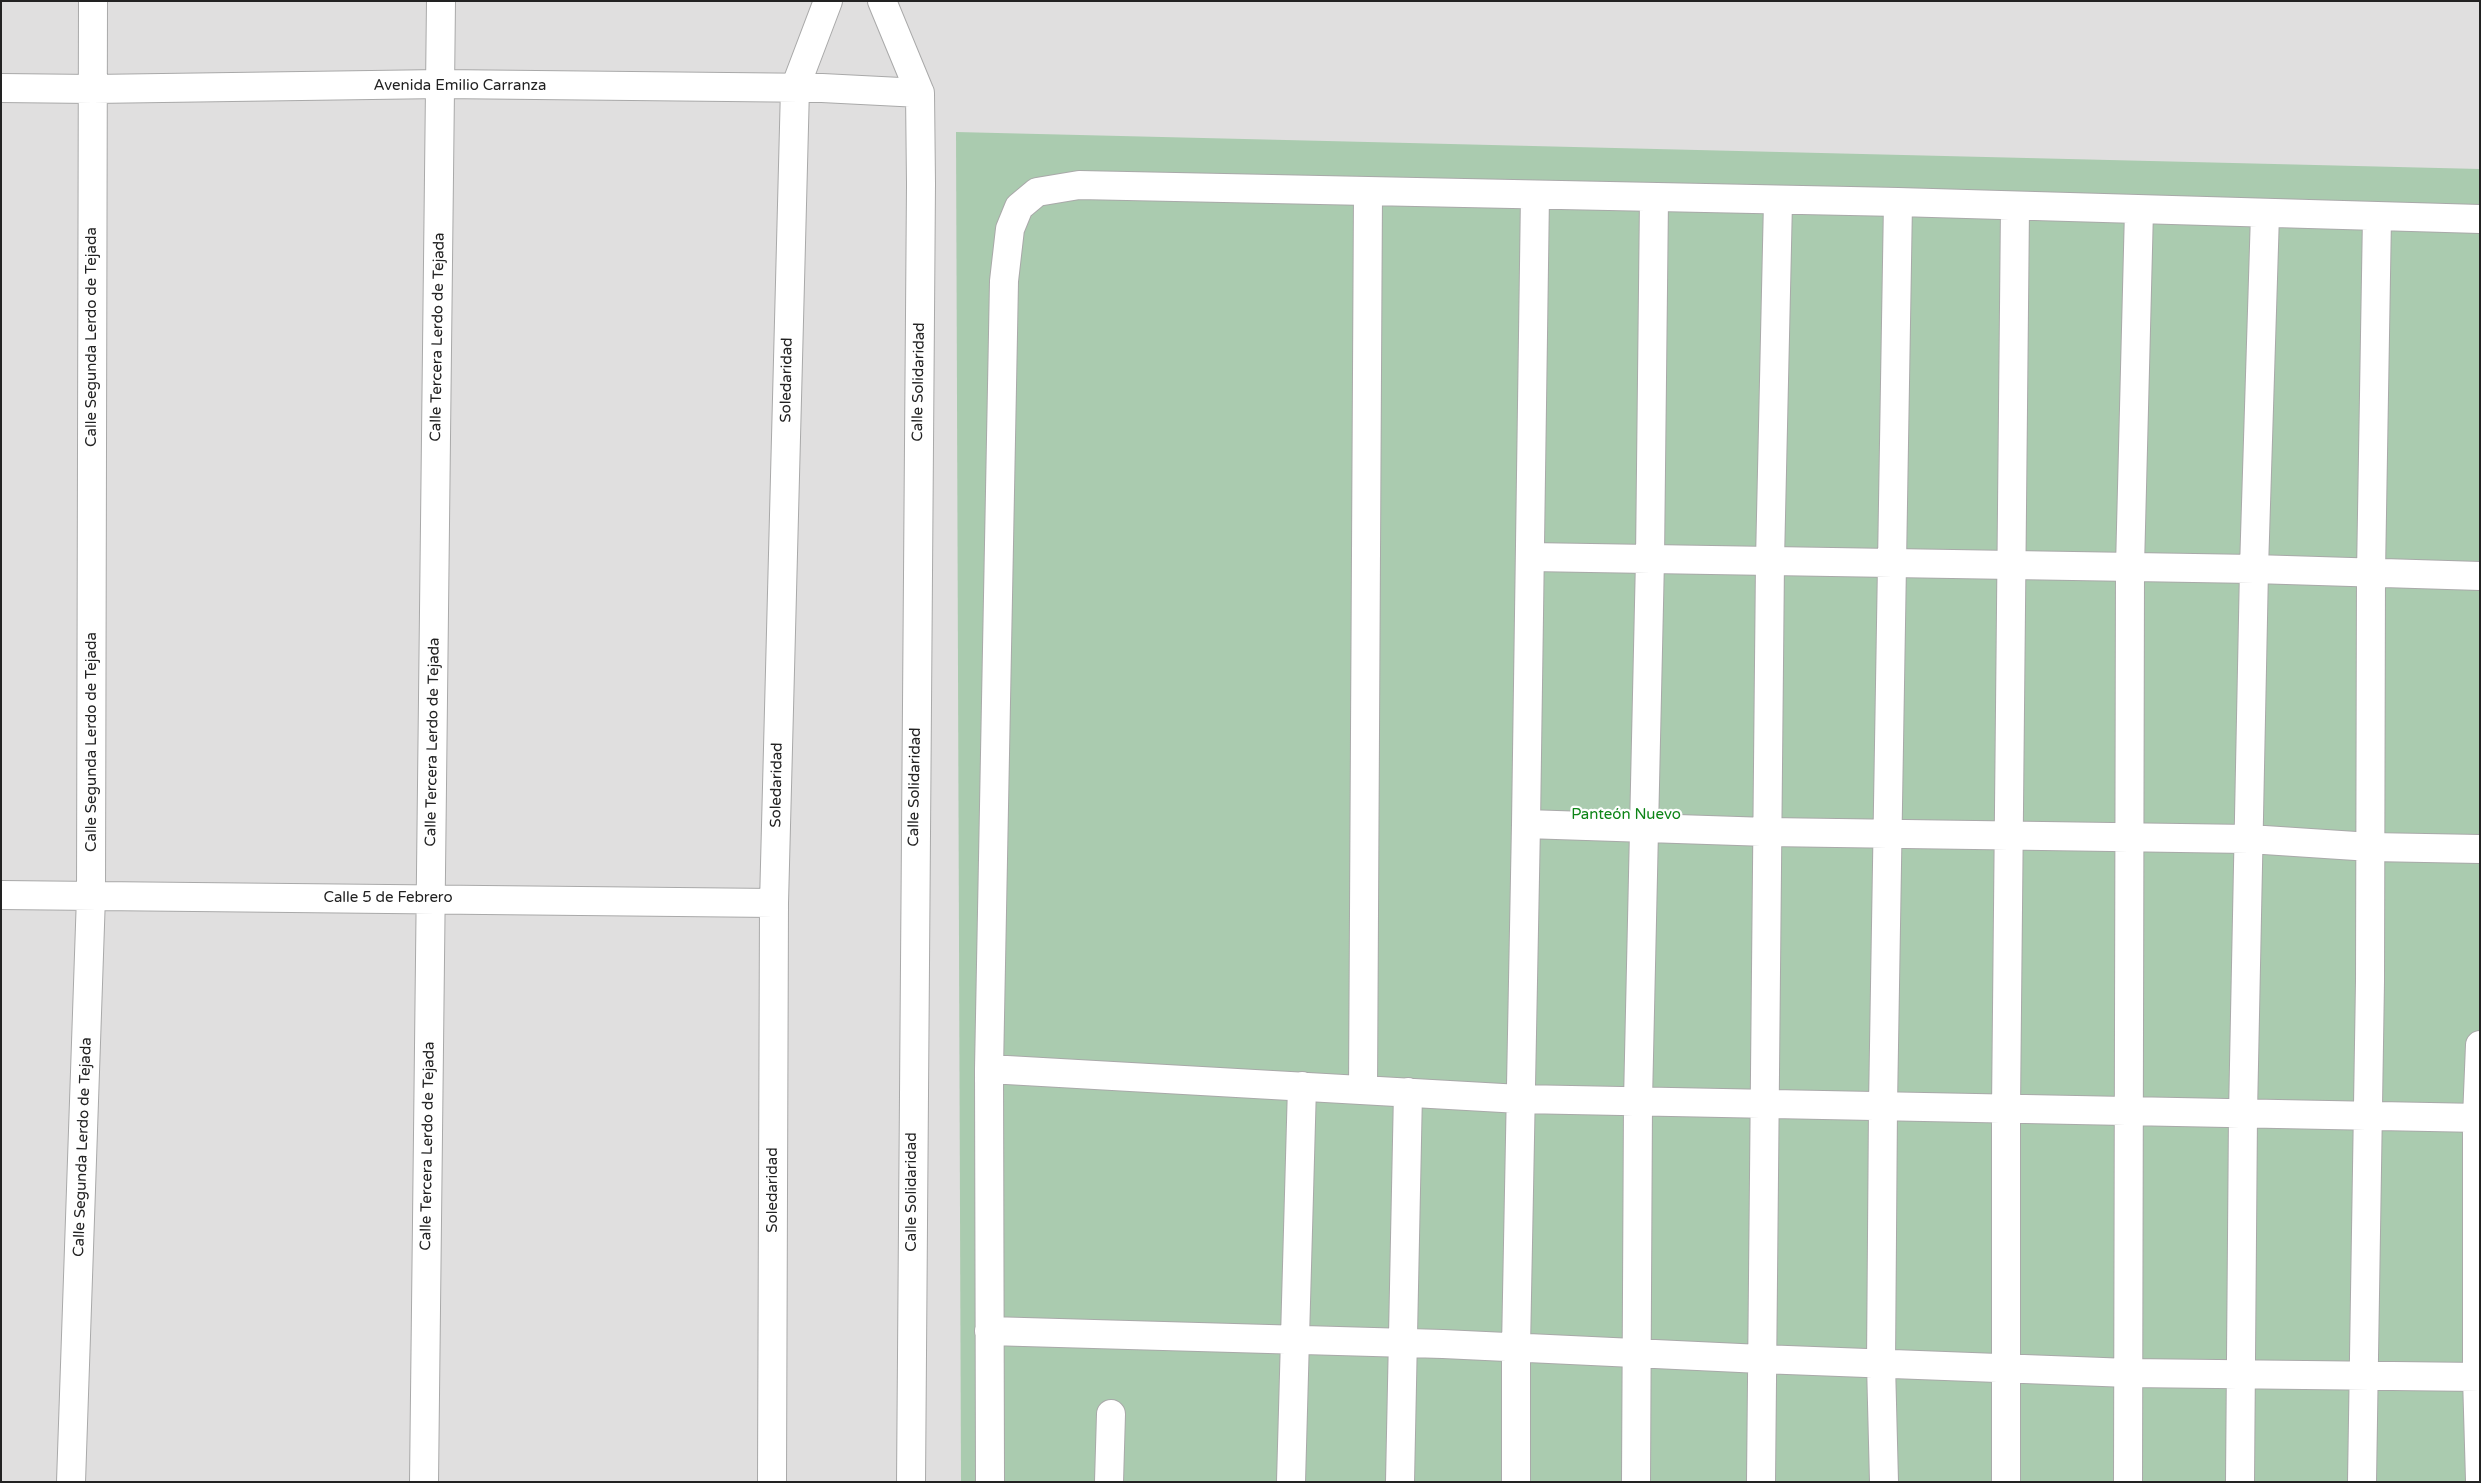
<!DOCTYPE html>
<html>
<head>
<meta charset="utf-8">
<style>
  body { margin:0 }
  #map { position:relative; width:2481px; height:1483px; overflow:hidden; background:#f2efe9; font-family:"Varela Round",sans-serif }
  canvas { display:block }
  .frame { position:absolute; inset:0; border:2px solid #222; pointer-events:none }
</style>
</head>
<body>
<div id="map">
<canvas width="2481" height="1483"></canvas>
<div class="frame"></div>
</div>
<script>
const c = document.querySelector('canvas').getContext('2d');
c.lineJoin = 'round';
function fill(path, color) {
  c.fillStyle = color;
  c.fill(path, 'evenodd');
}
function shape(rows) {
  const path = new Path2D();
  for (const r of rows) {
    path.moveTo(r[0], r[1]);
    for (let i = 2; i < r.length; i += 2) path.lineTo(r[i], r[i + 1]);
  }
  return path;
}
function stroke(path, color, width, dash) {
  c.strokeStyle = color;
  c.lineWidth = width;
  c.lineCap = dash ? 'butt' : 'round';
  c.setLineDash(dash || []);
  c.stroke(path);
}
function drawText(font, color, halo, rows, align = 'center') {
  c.font = font + ' "Varela Round",sans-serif';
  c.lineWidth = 4.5;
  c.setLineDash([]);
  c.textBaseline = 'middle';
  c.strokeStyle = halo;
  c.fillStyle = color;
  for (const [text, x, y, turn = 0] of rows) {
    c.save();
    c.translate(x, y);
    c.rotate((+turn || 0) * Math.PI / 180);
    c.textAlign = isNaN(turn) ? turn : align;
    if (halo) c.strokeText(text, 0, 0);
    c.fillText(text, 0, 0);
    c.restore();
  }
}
fill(shape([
  [1,1,2480,1,2480,1482,1,1482]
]), '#e0dfdf');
fill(shape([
  [956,132,2480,169,2480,1482,961,1482]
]), '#aacbaf');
const minor = shape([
  [882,1,920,93,921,184,911,1482],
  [1,88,93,89,441,84,822,88,920,93],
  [1530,557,2254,569,2480,576],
  [1526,824,1768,832,2249,839,2371,847,2480,849],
  [1,895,774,903],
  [2480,1045,2477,1118,2477,1377,2480,1480],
  [989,1069,1520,1099,2480,1118],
  [1363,1090,1368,192],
  [989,1331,1443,1344,1761,1359,2129,1373,2480,1377],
  [71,1482,91,896,93,1],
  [424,1482,441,1],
  [772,1482,774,903,795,88,828,1],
  [990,1482,989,1069,1004,281,1010,229,1019,207,1037,192,1079,185,1898,202,2480,219],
  [1109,1482,1111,1414],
  [1291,1482,1302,1086],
  [1400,1482,1408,1092],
  [1516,1482,1516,1348,1526,824,1535,195],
  [1636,1482,1638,1101,1650,559,1654,198],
  [1761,1482,1770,561,1778,201],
  [1884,1482,1881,1364,1883,1106,1898,202],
  [2006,1482,2006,1109,2015,207],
  [2128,1482,2130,567,2139,210],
  [2240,1482,2243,1114,2254,569,2265,214],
  [2362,1482,2370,981,2371,573,2377,216]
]);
stroke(minor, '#a9a9a9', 30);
stroke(minor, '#fff', 28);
drawText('15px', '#222', '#fff', [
  ["Avenida Emilio Carranza",460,86],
  ["Calle Segunda Lerdo de Tejada",92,337,-90],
  ["Calle Tercera Lerdo de Tejada",438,337,-89],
  ["Soledaridad",787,380,-89],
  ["Calle Solidaridad",919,382,-89],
  ["Calle Segunda Lerdo de Tejada",92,742,-90],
  ["Calle Tercera Lerdo de Tejada",433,742,-89],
  ["Soledaridad",777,785,-89],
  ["Calle Solidaridad",915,787,-89],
  ["Calle 5 de Febrero",388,898],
  ["Calle Tercera Lerdo de Tejada",428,1146,-89],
  ["Calle Segunda Lerdo de Tejada",83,1147,-88],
  ["Soledaridad",773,1190,-90],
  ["Calle Solidaridad",912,1192,-90]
]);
drawText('15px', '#0c8416', '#fff', [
  ["Panteón Nuevo",1626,815]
]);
</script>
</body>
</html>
